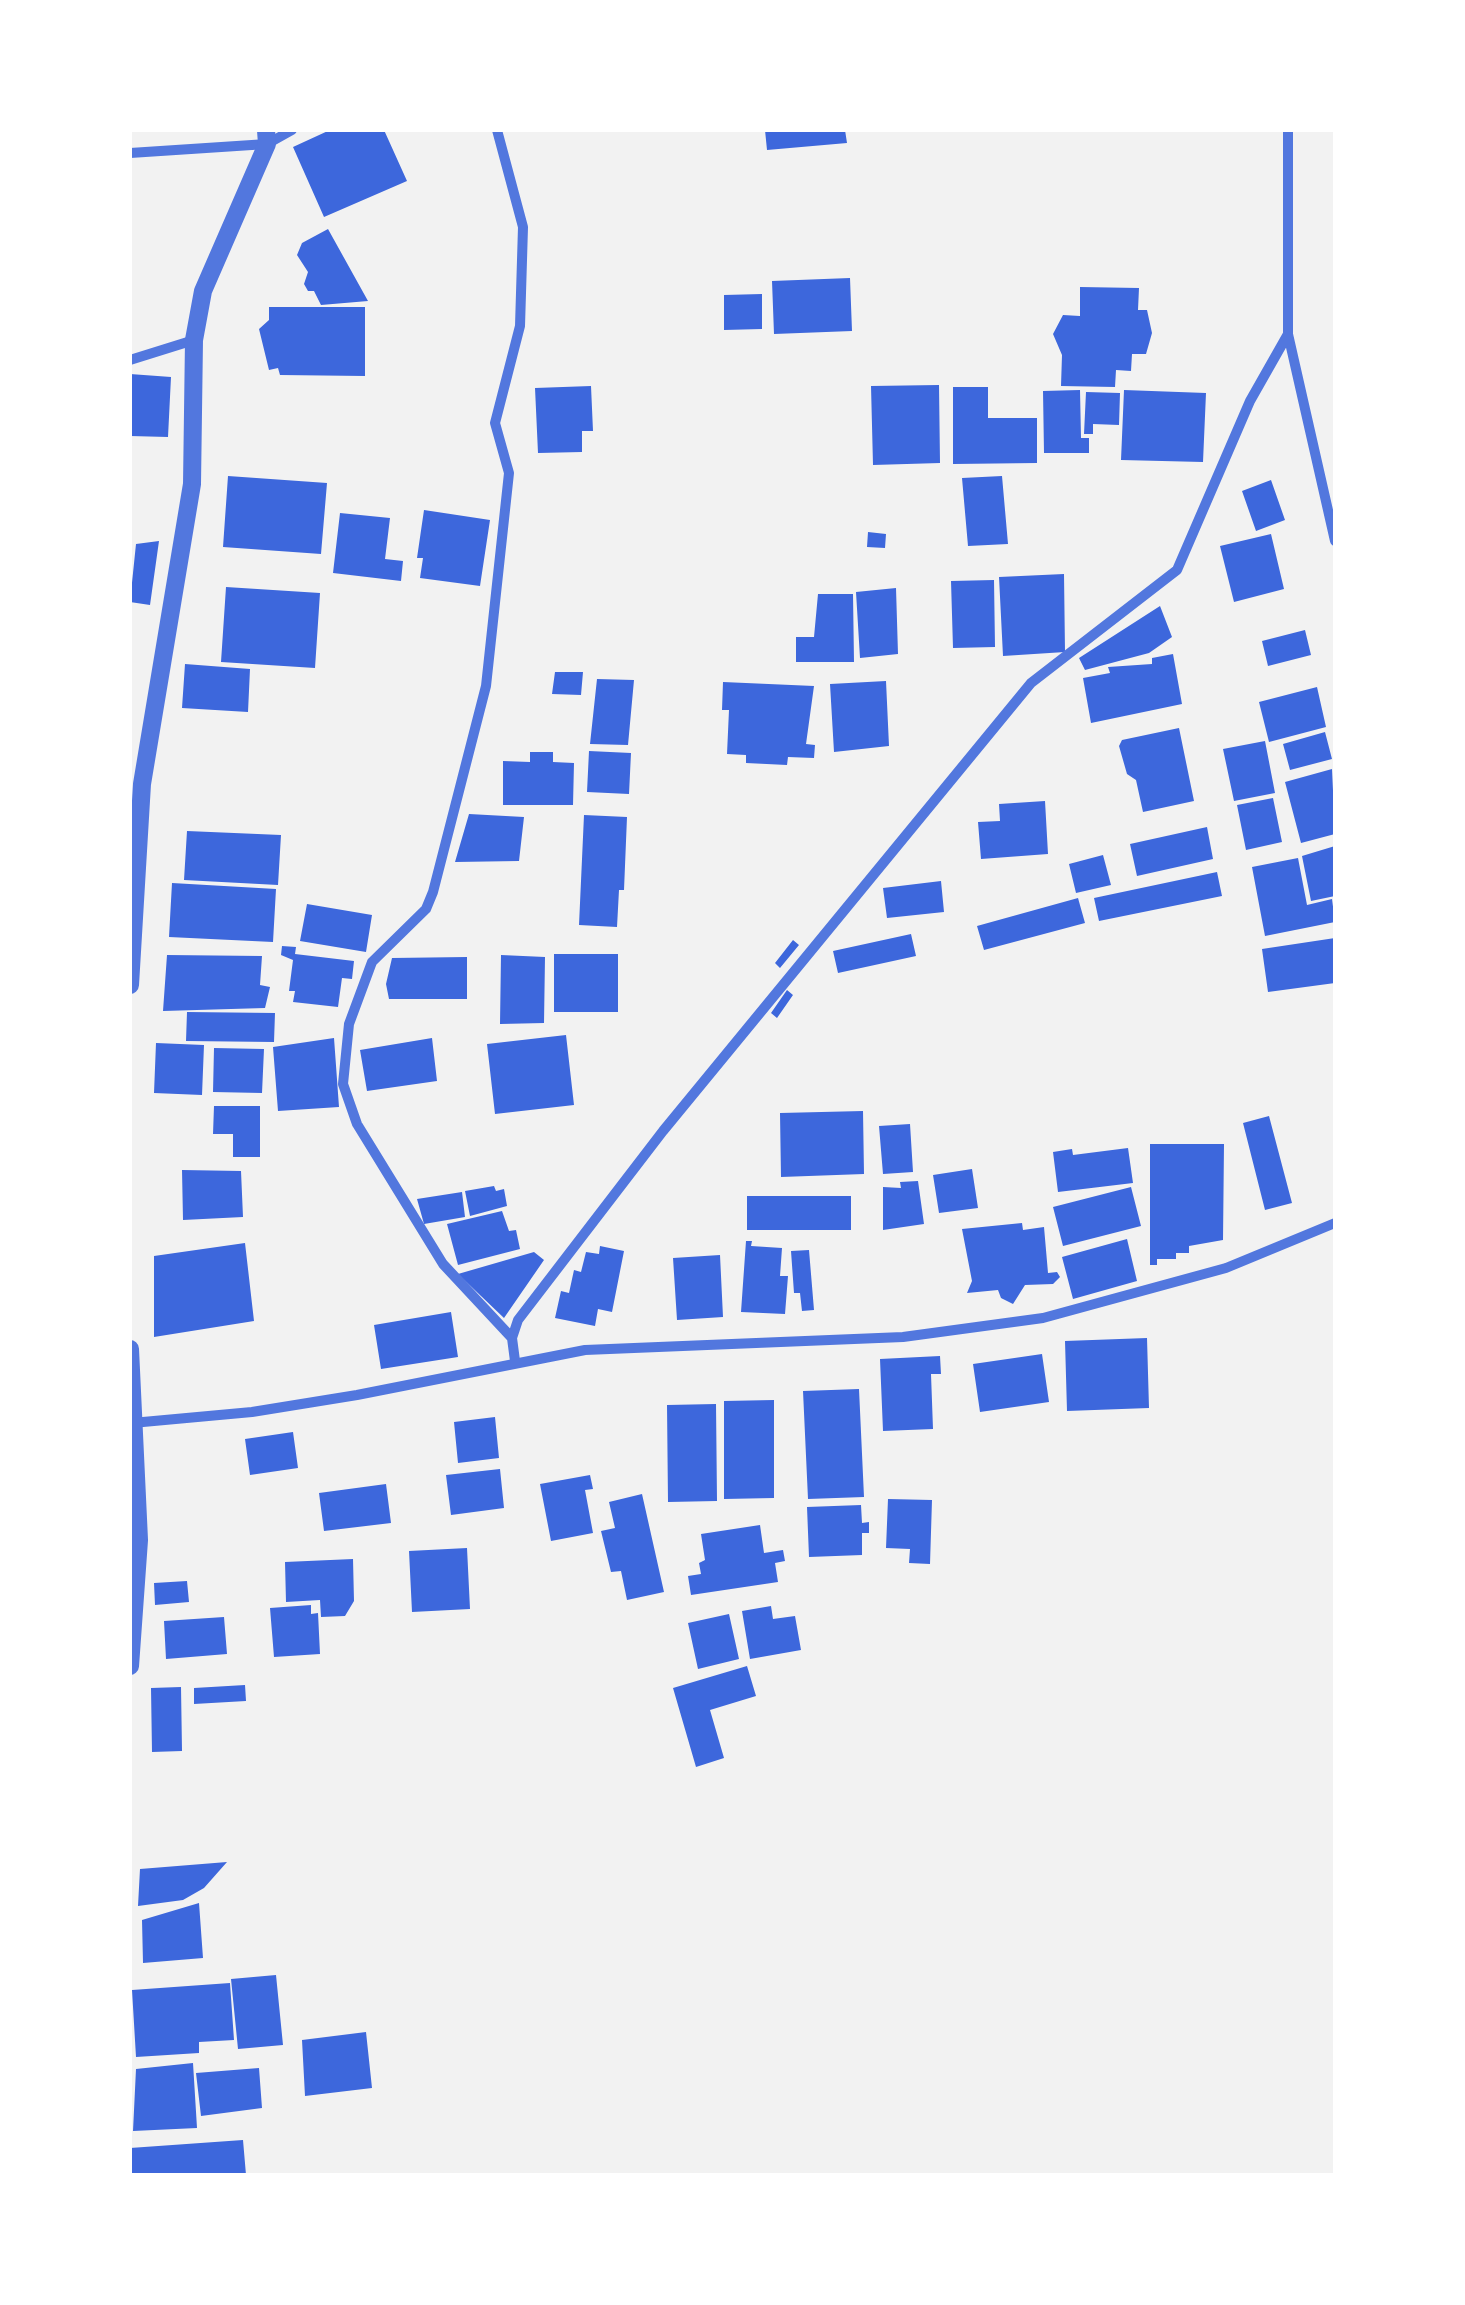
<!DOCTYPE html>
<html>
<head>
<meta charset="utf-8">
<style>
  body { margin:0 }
  #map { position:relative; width:1465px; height:2305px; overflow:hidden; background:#f2f2f2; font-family:"Noto Sans",sans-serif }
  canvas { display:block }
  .frame { position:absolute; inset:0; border:132px solid #fff; pointer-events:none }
</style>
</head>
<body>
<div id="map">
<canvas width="1465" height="2305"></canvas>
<div class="frame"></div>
</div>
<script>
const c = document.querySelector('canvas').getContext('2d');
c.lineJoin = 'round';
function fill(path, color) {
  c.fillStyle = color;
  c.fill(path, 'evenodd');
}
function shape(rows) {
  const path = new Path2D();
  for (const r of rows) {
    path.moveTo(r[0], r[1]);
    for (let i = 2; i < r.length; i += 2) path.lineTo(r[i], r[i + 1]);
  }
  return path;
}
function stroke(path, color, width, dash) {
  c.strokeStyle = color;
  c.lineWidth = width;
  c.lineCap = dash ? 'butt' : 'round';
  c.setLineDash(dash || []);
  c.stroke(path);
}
fill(shape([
  [330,130,384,130,407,181,324,217,293,147],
  [765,130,845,130,847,143,767,150],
  [328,229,368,301,321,305,314,291,308,291,304,284,308,272,297,255,302,243],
  [850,278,852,331,774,334,772,281],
  [1080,287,1139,288,1138,310,1147,310,1152,333,1146,354,1132,354,1131,371,1116,370,1115,387,1061,386,1062,355,1053,334,1063,315,1080,316],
  [762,294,762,329,724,330,724,295],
  [269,307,365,307,365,376,280,375,278,368,269,370,259,329,269,320],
  [130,374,171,377,168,437,130,436],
  [939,385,940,463,873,465,871,386],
  [591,386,593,431,582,431,582,452,538,453,535,388],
  [953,387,988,387,988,418,1037,418,1037,463,953,464],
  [1080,390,1081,438,1089,438,1089,453,1044,453,1043,391],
  [1124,390,1206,393,1203,462,1121,460],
  [1086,392,1120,393,1119,425,1093,424,1093,434,1084,434],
  [228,476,327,483,321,554,223,547],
  [1002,476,1008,544,968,546,962,478],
  [1271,480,1285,520,1256,531,1242,491],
  [424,510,490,520,480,586,420,578,423,558,417,558],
  [340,513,390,518,385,559,403,561,401,581,333,573],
  [868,532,886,534,885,548,867,547],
  [1271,534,1284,589,1234,602,1220,546],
  [159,541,150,605,130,602,136,544],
  [1064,574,1065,652,1003,656,999,577],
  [994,580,995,647,953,648,951,581],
  [226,587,320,593,315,668,221,662],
  [896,588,898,654,860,658,856,592],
  [818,594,853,594,854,662,796,662,796,637,814,637],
  [1160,606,1172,637,1149,653,1085,670,1079,658],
  [1305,630,1311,655,1268,666,1262,641],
  [1173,654,1182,704,1091,723,1083,678,1110,673,1108,667,1152,664,1152,658],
  [185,664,250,669,248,712,182,708],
  [555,672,583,672,581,695,552,694],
  [597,679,634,680,628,745,590,744],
  [886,681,889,746,834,752,830,684],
  [723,682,814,686,806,744,815,745,814,758,788,757,787,765,746,763,746,755,727,754,729,710,722,710],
  [1317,687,1326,727,1269,742,1259,702],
  [1179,728,1194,801,1143,812,1136,780,1127,774,1119,746,1122,740],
  [1325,732,1332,759,1290,770,1283,744],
  [1265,741,1275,793,1234,801,1223,749],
  [589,751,631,753,629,794,587,792],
  [530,752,553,752,553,762,574,763,573,805,503,805,503,761,530,762],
  [1332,769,1335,834,1301,843,1285,782],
  [1273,798,1282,842,1246,850,1237,805],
  [1045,801,1048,854,981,859,978,822,1000,821,999,804],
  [469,814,524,817,519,861,455,862],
  [584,815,627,817,624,890,619,890,617,927,579,925],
  [1207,827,1213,859,1137,876,1130,844],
  [187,831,281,835,278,885,184,880],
  [1335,846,1335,896,1311,901,1302,856],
  [1103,855,1111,885,1076,893,1069,864],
  [1298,858,1307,905,1332,899,1335,922,1265,936,1252,867],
  [1217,872,1222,896,1099,921,1094,898],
  [941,881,944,912,887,918,883,888],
  [172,883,276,889,273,942,169,937],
  [1078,898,1085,923,984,950,977,926],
  [307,904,372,915,366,952,300,941],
  [911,934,916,956,838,973,833,951],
  [1335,938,1335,983,1268,992,1262,949],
  [793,940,799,945,780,968,775,963],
  [282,946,296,947,295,954,354,961,352,979,342,978,338,1007,293,1002,295,991,289,991,293,960,281,955],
  [554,954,618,954,618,1012,554,1012],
  [167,955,262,956,260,985,270,987,265,1008,163,1011],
  [501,955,545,957,544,1023,500,1024],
  [467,957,467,999,389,999,386,984,392,958],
  [787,990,793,995,777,1018,771,1013],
  [187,1012,275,1013,274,1042,186,1041],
  [566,1035,574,1105,495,1114,487,1044],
  [334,1038,339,1107,278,1111,273,1047],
  [432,1038,437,1081,367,1091,360,1050],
  [156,1043,204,1045,202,1095,154,1093],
  [214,1048,264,1049,262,1093,213,1092],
  [214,1106,260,1106,260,1157,233,1157,233,1134,213,1134],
  [863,1111,864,1174,781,1177,780,1113],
  [1269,1116,1292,1203,1265,1210,1243,1123],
  [910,1124,913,1172,883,1174,879,1126],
  [1150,1144,1224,1144,1223,1240,1189,1246,1189,1253,1176,1253,1176,1259,1157,1259,1157,1265,1150,1265],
  [1128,1148,1133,1183,1058,1192,1053,1152,1072,1149,1073,1155],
  [972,1169,978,1208,939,1213,933,1175],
  [182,1170,241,1171,243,1217,183,1220],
  [918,1181,924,1224,883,1230,883,1187,901,1188,900,1182],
  [494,1186,496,1191,504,1189,507,1206,470,1216,465,1191],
  [1131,1187,1141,1226,1063,1246,1053,1207],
  [462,1192,465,1217,424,1224,417,1199],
  [747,1196,851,1196,851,1230,747,1230],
  [502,1211,509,1231,516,1230,520,1249,458,1265,447,1224],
  [1022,1223,1023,1230,1044,1227,1048,1273,1057,1272,1060,1277,1053,1284,1025,1285,1013,1304,1001,1298,998,1290,967,1293,972,1281,962,1229],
  [1127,1239,1137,1281,1073,1299,1062,1257],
  [746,1241,752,1241,751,1246,782,1248,780,1276,788,1276,785,1314,741,1312],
  [245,1243,254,1321,154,1337,154,1256],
  [600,1246,624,1251,612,1312,598,1309,595,1326,555,1318,561,1291,569,1293,574,1270,581,1272,586,1252,599,1254],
  [809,1250,814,1310,802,1311,800,1293,794,1293,791,1251],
  [534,1252,544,1260,504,1318,458,1274],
  [720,1255,723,1317,677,1320,673,1258],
  [451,1312,458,1357,381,1369,374,1325],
  [1147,1338,1149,1408,1067,1411,1065,1341],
  [1042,1354,1049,1402,980,1412,973,1364],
  [940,1356,941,1374,931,1374,933,1429,883,1431,880,1359],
  [859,1389,864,1497,808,1499,803,1391],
  [774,1400,774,1498,724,1499,724,1401],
  [716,1404,717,1501,668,1502,667,1405],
  [495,1417,499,1458,458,1463,454,1422],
  [293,1432,298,1468,250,1475,245,1439],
  [500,1469,504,1508,451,1515,446,1475],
  [590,1475,593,1489,585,1490,593,1533,551,1541,540,1484],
  [386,1484,391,1523,324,1531,319,1493],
  [642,1494,664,1592,627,1600,621,1571,611,1572,601,1531,615,1528,609,1502],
  [888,1499,932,1500,930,1564,909,1563,910,1549,886,1548],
  [861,1505,862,1523,869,1522,869,1533,862,1533,862,1555,809,1557,807,1507],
  [760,1525,764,1553,783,1550,785,1561,775,1563,778,1582,691,1595,688,1576,701,1574,699,1563,705,1560,701,1534],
  [467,1548,470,1609,412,1612,409,1551],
  [353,1559,354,1601,345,1616,321,1617,320,1600,286,1602,285,1562],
  [187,1581,189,1602,155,1605,154,1583],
  [311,1605,311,1614,318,1613,320,1654,274,1657,270,1608],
  [771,1606,773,1619,795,1616,801,1650,750,1659,742,1611],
  [729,1614,739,1659,698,1669,688,1623],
  [224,1617,227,1654,166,1659,164,1621],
  [747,1666,756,1696,710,1710,724,1758,696,1767,673,1688],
  [245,1685,246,1701,194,1704,194,1688],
  [181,1687,182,1751,152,1752,151,1688],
  [227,1862,204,1888,183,1900,138,1906,140,1869],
  [199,1903,203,1958,143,1963,142,1920],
  [276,1975,283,2045,238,2049,231,1979],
  [230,1983,234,2040,199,2042,199,2053,136,2057,132,1990],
  [366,2032,372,2088,305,2096,302,2040],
  [193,2063,197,2128,133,2131,136,2069],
  [259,2068,262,2108,201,2116,196,2073],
  [243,2140,246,2175,130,2175,130,2148]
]), '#3d67dc');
stroke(shape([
  [497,130,523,227,520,326,495,423,509,473,486,686,433,892,426,909,372,962,349,1024,343,1084,357,1124,443,1264,512,1338],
  [1288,130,1288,334,1335,541],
  [130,153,267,144,292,130],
  [130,360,194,340],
  [515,1361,512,1338,518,1320,663,1131,1031,683,1177,570,1250,401,1288,334],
  [132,1423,252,1412,357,1395,585,1350,903,1337,1043,1318,1226,1268,1335,1223]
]), '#5277de', 10);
stroke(shape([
  [130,985,142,784,192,484,194,340,203,291,267,144,266,130],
  [130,1349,139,1540,130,1666]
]), '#5277de', 18);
</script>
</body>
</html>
